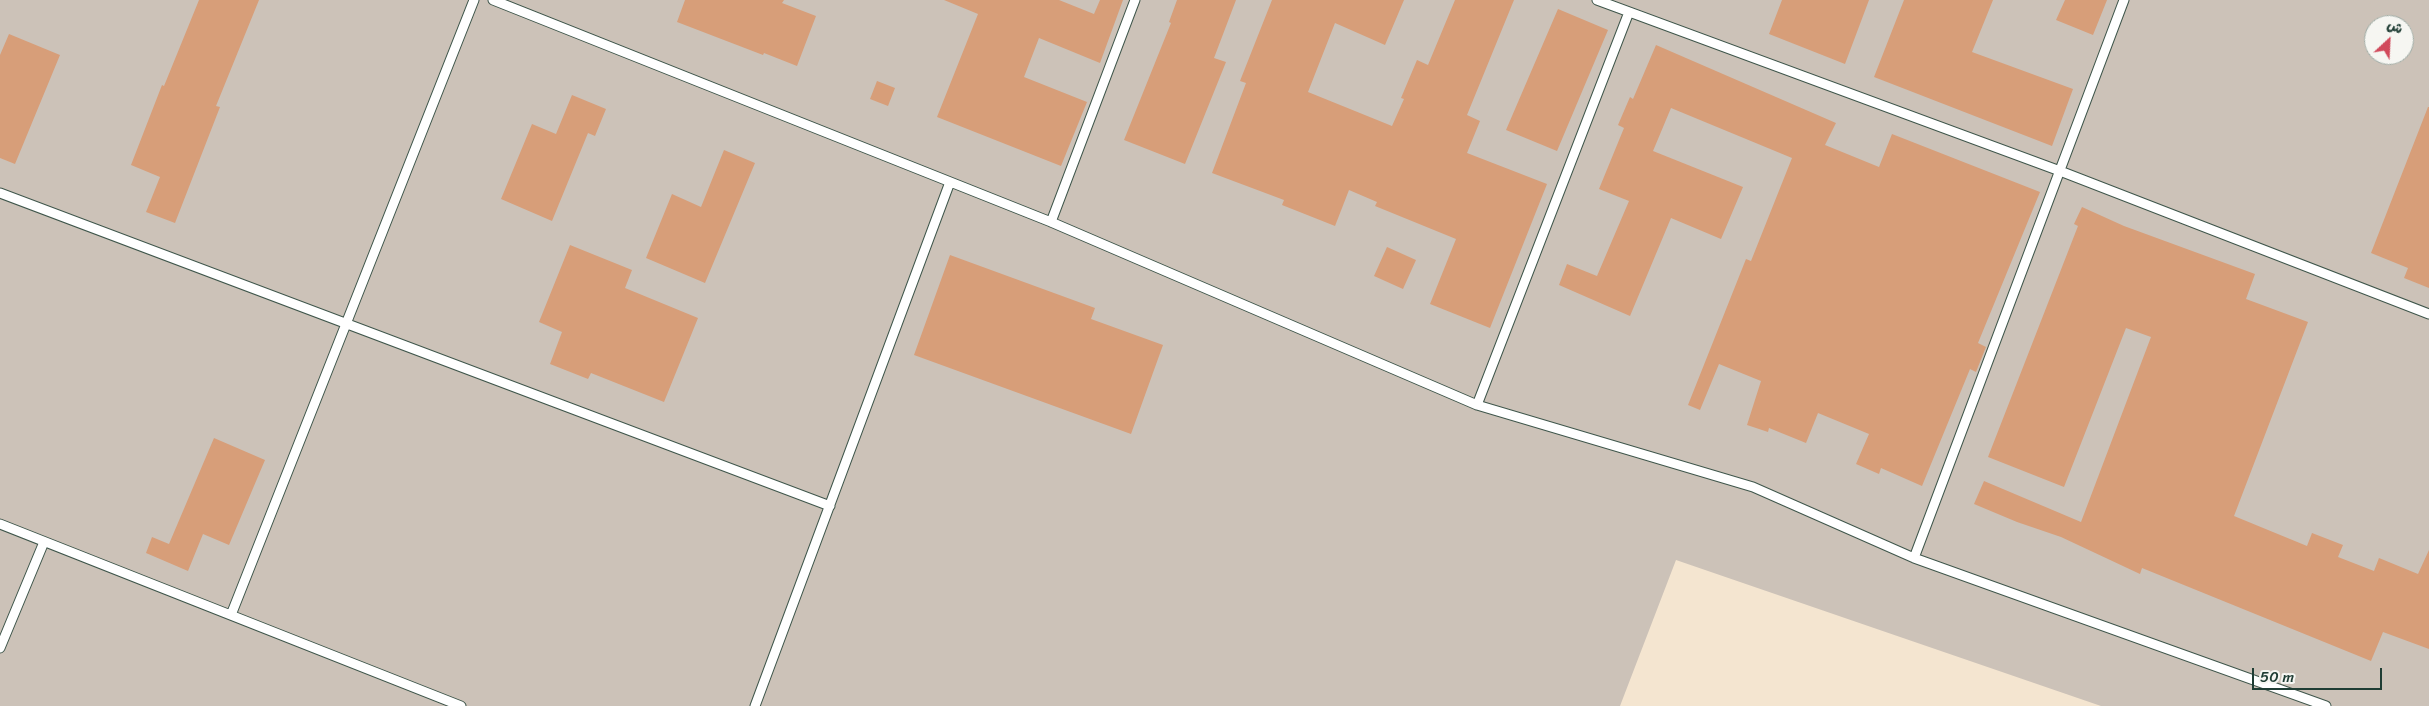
<!DOCTYPE html>
<html>
<head>
<meta charset="utf-8">
<style>
  body { margin:0 }
  #map { position:relative; width:2429px; height:706px; overflow:hidden; background:#f4e5d0; font-family:Sriracha,"Playpen Sans Arabic",sans-serif }
  canvas { display:block }
  .north { position:absolute; left:2364px; top:15px; width:50px; height:50px; box-sizing:border-box; background:#f6f6f2; border:1px solid #a0aca6; border-radius:50%; rotate:25deg; font-size:14px; font-weight:700; line-height:20px; text-align:center; color:#1f3d34 }
  .north::after { content:''; display:block; margin:auto; width:18px; height:22px; background:#d1495b; clip-path:polygon(50% 0,100% 100%,50% 72%,0 100%) }
  .scale { position:absolute; left:2252px; top:668px; width:130px; height:22px; box-sizing:border-box; border:2px solid #1f3d34; border-top:0; padding-left:6px; font-size:15px; line-height:18px; white-space:nowrap; color:#1f3d34; -webkit-text-stroke:4px #f6f6f2; paint-order:stroke }
</style>
</head>
<body>
<div id="map">
<canvas width="2429" height="706"></canvas>
<div class="north">ش</div>
<div class="scale">50 m</div>
</div>
<script>
const c = document.querySelector('canvas').getContext('2d');
c.lineJoin = 'round';
function fill(path, color) {
  c.fillStyle = color;
  c.fill(path, 'evenodd');
}
function shape(rows) {
  const path = new Path2D();
  for (const r of rows) {
    path.moveTo(r[0], r[1]);
    for (let i = 2; i < r.length; i += 2) path.lineTo(r[i], r[i + 1]);
  }
  return path;
}
function stroke(path, color, width, dash) {
  c.strokeStyle = color;
  c.lineWidth = width;
  c.lineCap = dash ? 'butt' : 'round';
  c.setLineDash(dash || []);
  c.stroke(path);
}
fill(shape([
  [0,0,2429,0,2429,706,2101,706,1676,560,1620,706,0,706],
  [2374,25,2404,25,2404,55,2374,55]
]), '#ccc2b8');
fill(shape([
  [199,0,259,0,216,106,220,107,175,223,146,212,160,177,131,165,162,85,164,86],
  [685,0,784,0,782,3,816,16,797,66,764,53,763,55,677,22],
  [944,0,1059,0,1094,14,1100,0,1123,0,1100,63,1039,38,1024,77,1087,102,1061,166,937,117,978,14],
  [1177,0,1236,0,1214,58,1226,62,1185,164,1124,140,1171,23,1169,22],
  [1272,0,1404,0,1385,45,1335,23,1308,92,1392,126,1404,99,1401,98,1417,60,1428,65,1455,0,1514,0,1467,115,1480,121,1467,153,1547,184,1490,328,1430,304,1456,239,1375,206,1377,202,1349,190,1335,226,1282,205,1284,200,1212,173,1246,83,1240,81],
  [1782,0,1869,0,1845,64,1769,34],
  [1904,0,1993,0,1972,52,2073,89,2052,146,1874,77],
  [2065,0,2107,0,2093,35,2056,20],
  [1558,9,1608,30,1557,151,1506,130],
  [9,34,60,55,15,164,0,158,0,55],
  [1656,45,1836,123,1825,145,1879,167,1892,134,2040,192,1978,343,1986,347,1976,372,1970,369,1922,486,1881,468,1879,474,1856,464,1869,434,1818,413,1806,443,1769,428,1768,432,1747,425,1761,381,1719,364,1700,410,1688,405,1746,259,1751,261,1792,158,1671,108,1653,151,1743,187,1721,239,1671,218,1630,316,1559,285,1567,264,1597,276,1629,201,1599,189,1624,128,1618,125,1630,97,1633,99],
  [877,81,895,88,888,106,870,99],
  [572,95,606,109,595,136,588,133,552,221,501,199,532,124,556,134],
  [2428,107,2429,107,2429,288,2404,278,2408,268,2371,253],
  [724,150,755,163,705,283,646,258,672,194,701,207],
  [2082,207,2124,226,2255,274,2246,299,2308,322,2234,516,2307,546,2312,533,2343,545,2338,557,2374,571,2379,558,2418,574,2429,550,2429,649,2383,632,2371,661,2142,568,2140,574,2061,537,2017,522,1974,504,1984,481,2081,522,2151,337,2126,328,2064,487,1988,457,2078,226,2074,224],
  [570,245,632,270,625,288,698,318,664,402,591,373,588,379,550,364,562,332,539,322],
  [1387,247,1416,260,1403,289,1374,276],
  [950,255,1095,308,1091,319,1163,345,1131,434,914,355],
  [214,438,265,460,229,545,203,534,188,571,146,553,152,537,169,544]
]), '#d79e79');
const lane = shape([
  [493,0,1051,222,1477,405,1753,487,1914,558,2326,706],
  [1597,0,2060,171,2429,314],
  [0,193,830,506],
  [1051,222,1135,0],
  [1477,405,1629,12],
  [0,524,461,706],
  [1914,558,2124,0],
  [231,615,474,0],
  [0,648,44,542],
  [755,706,950,182]
]);
stroke(lane, '#3f564b', 11);
stroke(lane, '#fff', 9);
</script>
</body>
</html>
